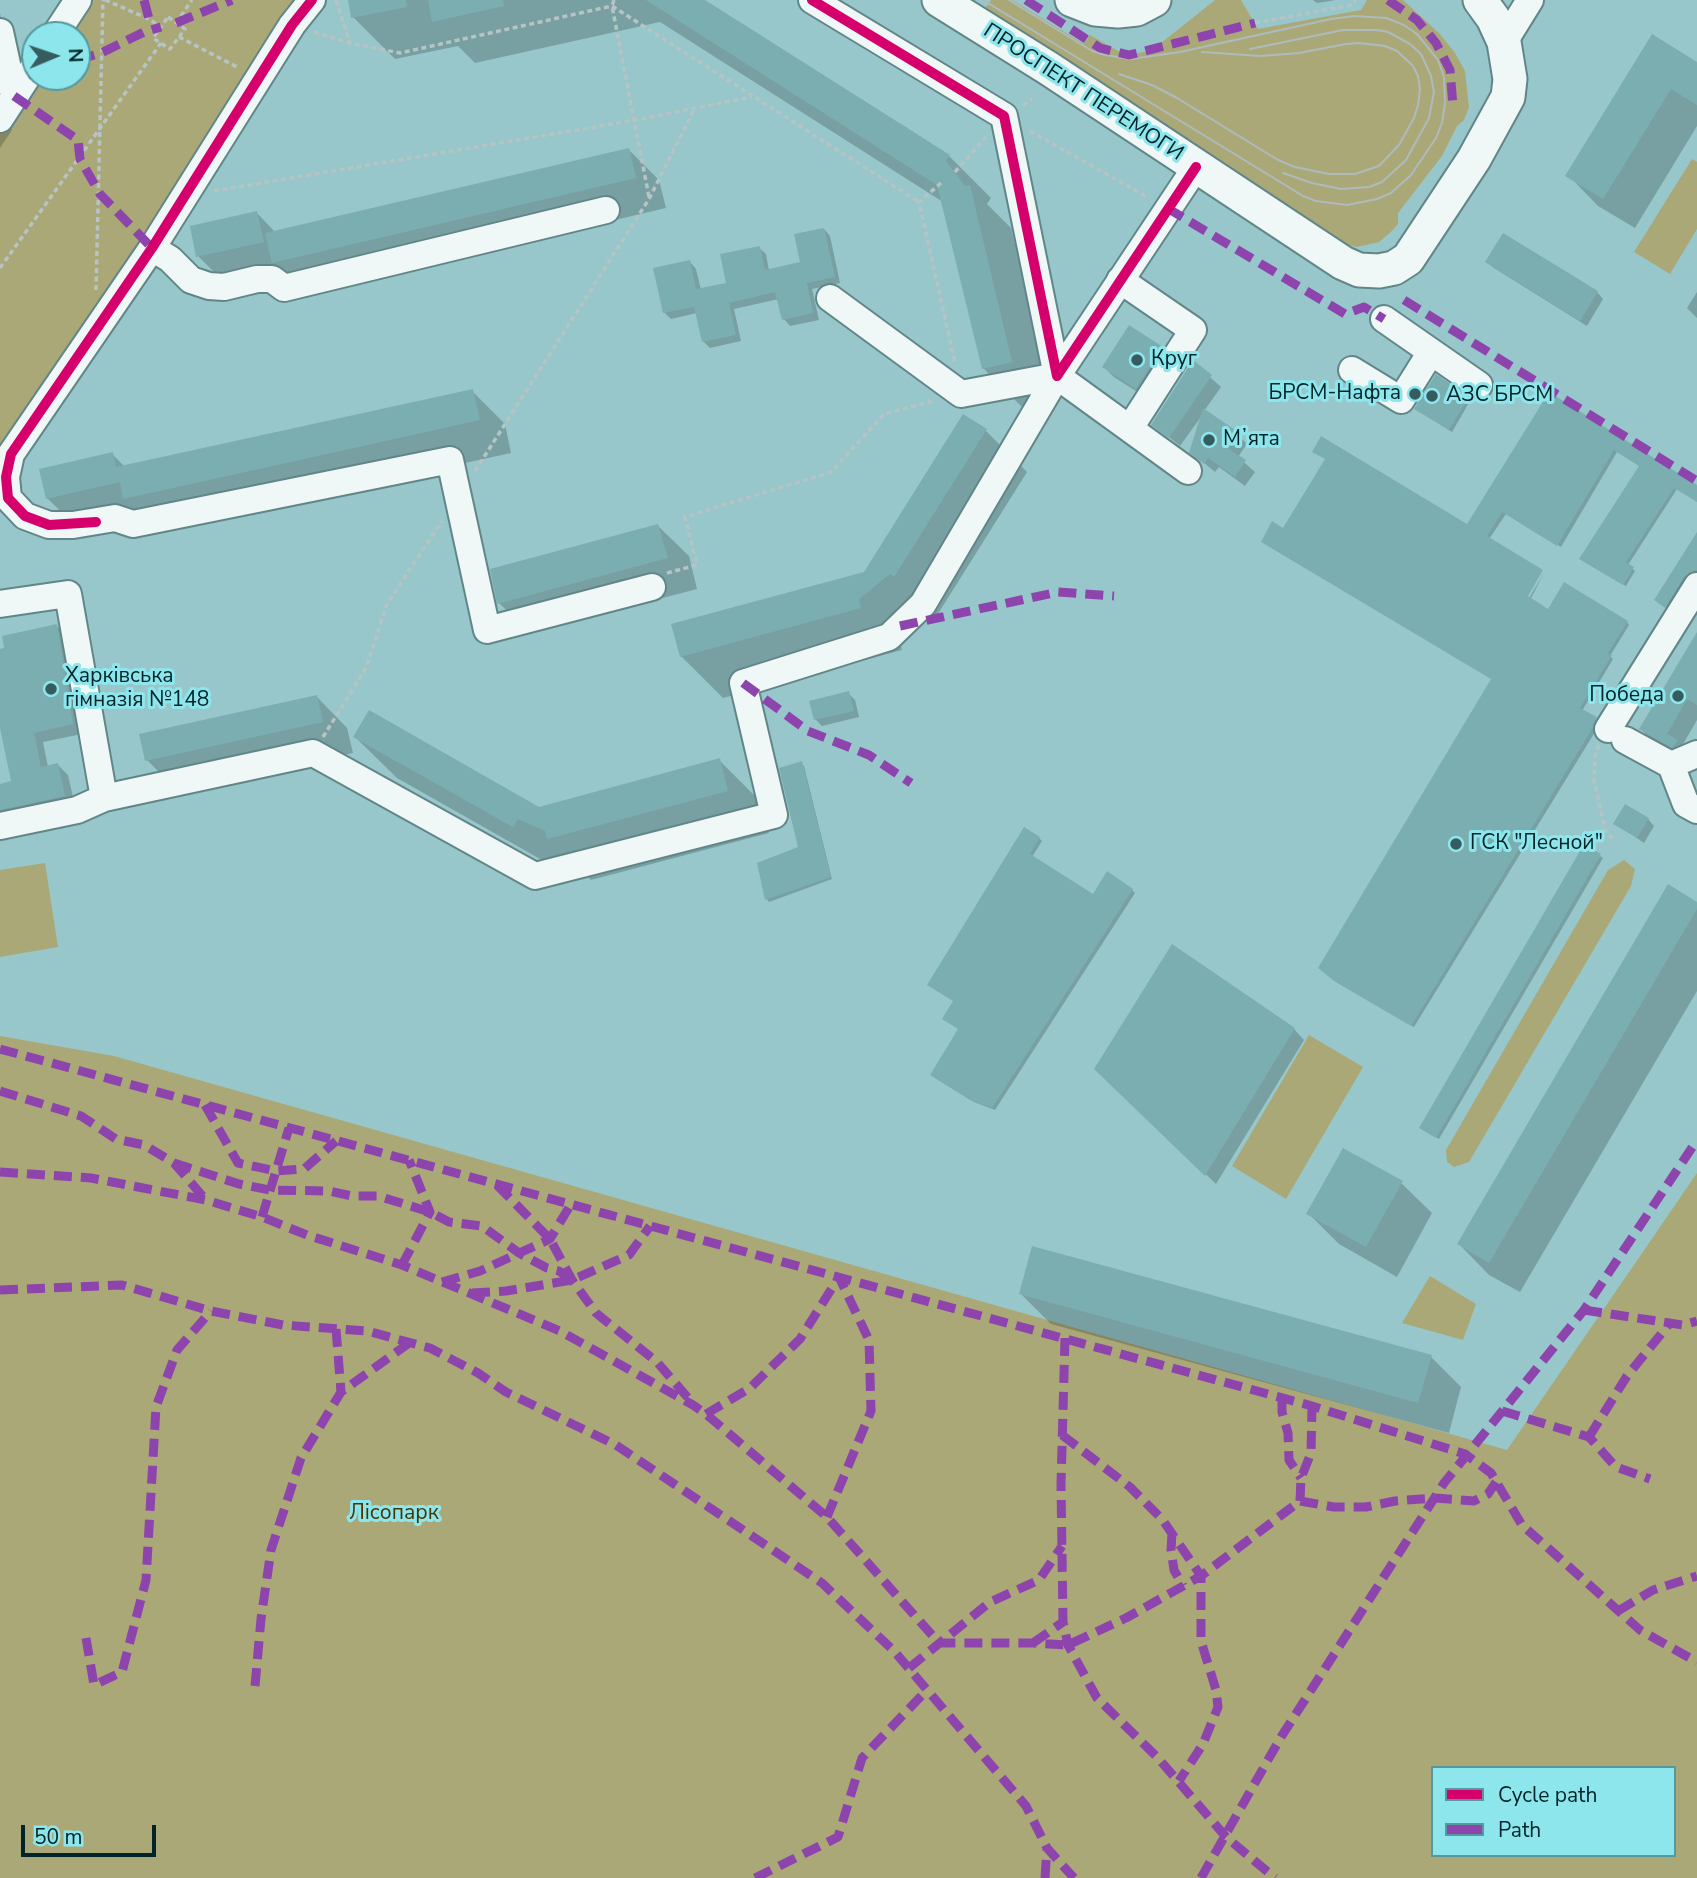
<!DOCTYPE html>
<html>
<head>
<meta charset="utf-8">
<style>
  body { margin:0 }
  #map { position:relative; width:1697px; height:1878px; overflow:hidden; background:#97c7ca; font-family:"Nunito Sans",sans-serif }
  canvas { display:block }
  .legend { position:absolute; left:1431px; top:1766px; width:245px; height:91px; box-sizing:border-box; background:#8ee6ed; border:2px solid #55989e; margin:0; padding:9px 12px; list-style:none; font-size:21px; color:#002427 }
  .legend li { display:flex; align-items:center; gap:14px; height:35px }
  .legend b { width:35px; border:2px solid #55989e }
  .north { position:absolute; left:21px; top:21px; width:70px; height:70px; box-sizing:border-box; background:#8ee6ed; border:2px solid #55989e; border-radius:50%; rotate:88deg; font-size:19px; font-weight:700; line-height:28px; text-align:center; color:#002427 }
  .north::after { content:''; display:block; margin:auto; width:24px; height:32px; background:#355d60; clip-path:polygon(50% 0,100% 100%,50% 72%,0 100%) }
  .scale { position:absolute; left:21px; top:1825px; width:135px; height:32px; box-sizing:border-box; border:4px solid #002427; border-top:0; padding-left:9px; font-size:21px; line-height:24px; white-space:nowrap; color:#002427; -webkit-text-stroke:5px #8ee6ed; paint-order:stroke }
</style>
</head>
<body>
<div id="map">
<canvas width="1697" height="1878"></canvas>
<ul class="legend">
<li><b style="height:9px;background:#d6006c"></b>Cycle path</li>
<li><b style="height:9px;background:#8e44ad"></b>Path</li>
</ul>
<div class="north">N</div>
<div class="scale">50 m</div>
</div>
<script>
const c = document.querySelector('canvas').getContext('2d');
c.lineJoin = 'round';
function fill(path, color) {
  c.fillStyle = color;
  c.fill(path, 'evenodd');
}
function shape(rows) {
  const path = new Path2D();
  for (const r of rows) {
    path.moveTo(r[0], r[1]);
    for (let i = 2; i < r.length; i += 2) path.lineTo(r[i], r[i + 1]);
  }
  return path;
}
function stroke(path, color, width, dash) {
  c.strokeStyle = color;
  c.lineWidth = width;
  c.lineCap = dash ? 'butt' : 'round';
  c.setLineDash(dash || []);
  c.stroke(path);
}
function drawText(font, color, halo, rows, align = 'center') {
  c.font = font + ' "Nunito Sans",sans-serif';
  c.lineWidth = 6;
  c.setLineDash([]);
  c.textBaseline = 'middle';
  c.strokeStyle = halo;
  c.fillStyle = color;
  for (const [text, x, y, turn = 0] of rows) {
    c.save();
    c.translate(x, y);
    c.rotate((+turn || 0) * Math.PI / 180);
    c.textAlign = isNaN(turn) ? turn : align;
    if (halo) c.strokeText(text, 0, 0);
    c.fillText(text, 0, 0);
    c.restore();
  }
}
fill(shape([
  [78,0,312,0,11,454,0,508,0,119,35,77,77,77,77,35,55,35],
  [991,0,1012,0,1084,44,1090,35,1120,52,1135,54,1151,50,1161,43,1215,0,1241,0,1258,29,1361,10,1367,0,1403,0,1440,34,1455,53,1465,71,1469,107,1464,120,1457,126,1442,156,1398,213,1398,224,1393,230,1379,242,1357,247,1349,245,981,14],
  [1692,159,1697,162,1697,229,1670,274,1634,252],
  [1624,860,1635,869,1631,886,1469,1162,1454,1167,1447,1162,1446,1150,1608,870],
  [45,863,58,947,0,957,0,870],
  [1309,1035,1363,1067,1286,1199,1232,1166],
  [0,1036,114,1056,1507,1450,1697,1173,1697,1878,0,1878],
  [1433,1768,1674,1768,1674,1855,1433,1855],
  [1430,1276,1476,1304,1463,1340,1402,1323]
]), '#aba878');
fill(shape([
  [350,0,703,0,949,156,991,198,987,204,1011,228,1053,403,1025,410,983,368,943,202,660,22,475,63,458,46,395,59,353,17],
  [1313,0,1336,0,1317,3],
  [0,13,17,91,9,126,12,130,0,148],
  [1697,64,1697,126,1635,228,1598,206,1568,175],
  [629,150,659,180,666,208,304,293,297,286,240,298,198,256,257,213,276,233],
  [824,229,830,236,840,283,812,289,819,320,790,326,784,319,779,299,734,309,741,341,710,348,703,341,697,313,671,319,664,312,690,262,696,269,701,290,728,284,759,248,766,254,769,271,802,264],
  [1487,262,1597,292,1603,299,1587,326,1494,268],
  [1697,292,1697,318,1687,308],
  [1129,327,1162,348,1172,359,1147,398,1114,377,1104,367],
  [1193,362,1221,387,1204,411,1237,434,1247,444,1238,457,1255,472,1245,486,1219,467,1215,472,1191,452,1203,414,1180,446,1153,424],
  [472,391,505,424,511,453,157,530,80,530,47,498,112,454,125,467],
  [1549,394,1697,487,1697,501,1677,489,1628,565,1635,571,1626,586,1584,561,1641,467,1617,452,1561,547,1506,514,1489,539,1522,603,1525,605,1544,573,1530,600,1548,611,1627,622,1629,625,1610,656,1613,659,1582,711,1599,721,1595,732,1414,1027,1338,983,1492,679,1284,530,1468,527],
  [1468,398,1470,401,1452,432,1419,411],
  [985,430,1027,472,936,617,933,615,900,642,902,650,723,698,681,656,865,574],
  [658,526,689,556,697,589,530,633,499,603],
  [1697,536,1697,574,1668,609,1659,603],
  [57,626,67,636,82,734,43,742,48,767,58,765,68,775,75,806,0,823,0,785,14,783,0,720,0,651],
  [1697,635,1697,720,1682,746,1686,760,1654,743,1641,729],
  [848,693,855,700,859,717,822,726,815,719],
  [317,697,347,728,353,753,178,791,147,760],
  [355,737,539,808,719,760,761,802,769,833,591,880,579,868,556,868,397,778],
  [801,763,804,766,832,879,769,902,767,899,800,848],
  [1648,819,1654,826,1644,843,1615,823],
  [1039,838,1042,841,1032,857,1093,897,1132,890,1135,893,995,1110,974,1102,934,1077,960,1029,955,1001,932,987],
  [1600,856,1603,858,1439,1139,1424,1130],
  [1697,904,1697,991,1520,1292,1489,1275,1459,1244],
  [1294,1029,1304,1040,1216,1184,1096,1068],
  [1401,1183,1432,1213,1397,1277,1339,1244,1308,1213],
  [1020,1293,1431,1357,1461,1387,1449,1433,1051,1324]
]), '#0003');
fill(shape([
  [348,0,406,0,407,7,351,18],
  [428,0,503,0,504,6,432,22],
  [646,0,705,0,950,155,946,161,965,186,970,185,1012,362,982,369,937,185],
  [1652,34,1697,62,1697,105,1671,89,1603,199,1565,176],
  [629,148,636,178,272,263,265,233],
  [257,211,264,242,196,257,190,226],
  [824,228,835,277,807,283,813,313,782,320,775,292,729,303,736,335,702,342,694,307,663,313,653,268,690,260,696,289,726,283,720,254,760,246,765,270,800,262,794,234],
  [1503,233,1598,291,1580,321,1485,262],
  [1129,325,1163,347,1136,389,1102,367],
  [1193,360,1212,375,1169,438,1151,425],
  [1436,374,1469,397,1449,430,1414,409],
  [473,389,480,420,123,499,120,482,46,499,39,469,113,452,116,467],
  [1549,392,1697,485,1697,502,1674,488,1626,562,1634,567,1623,585,1579,559,1639,466,1614,450,1557,546,1502,512,1487,536,1543,570,1528,596,1548,609,1564,582,1628,621,1608,653,1612,655,1580,708,1597,717,1592,729,1411,1026,1334,981,1318,968,1491,679,1261,542,1272,521,1283,528,1325,459,1312,452,1321,436,1467,524],
  [1203,408,1238,432,1227,448,1246,460,1235,477,1208,458,1204,464,1189,453],
  [963,414,987,429,894,577,890,574,859,599,861,608,680,657,671,624,864,572],
  [658,524,668,558,497,604,490,569],
  [1697,532,1697,570,1690,572,1684,577,1665,608,1654,600],
  [57,624,73,724,34,733,41,767,58,763,65,796,0,810,0,784,11,781,0,728,0,649,4,648,2,636],
  [1697,632,1697,705,1687,699,1667,734,1678,740,1672,748,1639,729],
  [849,691,854,711,814,720,809,701],
  [317,695,323,722,145,761,139,734],
  [369,710,539,807,720,758,728,791,547,839,545,831,518,819,513,827,353,737],
  [802,761,831,877,765,900,757,863,798,847,779,768],
  [1625,804,1649,818,1637,838,1613,824],
  [1024,827,1040,837,1030,854,1093,894,1107,871,1133,889,992,1108,970,1100,930,1075,958,1029,942,1019,953,1001,927,985],
  [1584,844,1601,854,1436,1138,1419,1128],
  [1668,884,1697,902,1697,909,1489,1263,1457,1244],
  [1172,944,1295,1028,1205,1176,1094,1069],
  [1343,1148,1403,1181,1366,1247,1306,1214],
  [1032,1246,1432,1355,1418,1403,1019,1294]
]), '#7baeb1');
const minor = shape([
  [312,0,292,25,152,248,11,454,6,477,8,498,25,516,49,525,73,525,115,518,133,524,450,460,487,630,652,587],
  [812,0,1004,116,1057,376,1196,167],
  [0,32,14,96],
  [55,35,78,0],
  [1504,42,1530,0],
  [0,119,35,65],
  [152,248,170,259,191,280,209,286,224,287,257,279,272,279,284,288,606,210],
  [1120,280,1193,330,1130,428],
  [830,298,961,394,1057,376,1188,471],
  [1384,319,1479,385],
  [1352,370,1401,400,1431,352],
  [0,604,68,594,104,798,77,810,0,826],
  [1608,729,1697,586],
  [1625,740,1671,765,1686,804,1697,810],
  [1671,765,1697,754],
  [104,798,313,753,535,876,774,815,743,683,889,637,923,604,1057,376]
]);
const major = shape([
  [939,0,1048,68,1343,263,1359,270,1379,271,1394,268,1408,259,1474,159,1508,97,1510,79,1504,42,1493,18,1480,0],
  [1072,0,1095,9,1118,11,1137,9,1154,0]
]);
stroke(minor, '#628688', 30);
stroke(major, '#628688', 37);
stroke(shape([
  [105,0,149,19,161,27],
  [336,0,350,43],
  [614,0,612,6,649,197],
  [168,17,185,29,170,49,153,38,168,17],
  [176,23,192,0],
  [1255,23,1352,5,1356,0],
  [314,32,350,43,400,53,612,6,919,202],
  [179,37,239,68],
  [1023,105,1032,99],
  [1030,131,1149,198],
  [955,172,986,137],
  [941,183,919,202,955,363],
  [214,191,636,120,751,97],
  [0,268,161,43],
  [96,290,103,0],
  [475,471,649,199,695,108],
  [667,573,697,565,685,517,831,472,884,414,933,401],
  [323,737,366,668,387,604,442,521],
  [1599,745,1595,756,1594,781,1606,833,1617,841]
]), '#b6c4c5', 3.5, [5, 3.5]);
stroke(minor, '#eff7f7', 26);
stroke(major, '#eff7f7', 33);
stroke(shape([
  [983,0,1303,196,1316,201,1347,205,1377,199,1391,193,1411,175,1436,138,1442,123,1445,103,1444,77,1438,60,1417,34,1404,25,1386,18,1354,16,1331,19,1180,52,1131,59,1105,55,1092,51,1009,0],
  [1250,49,1343,30,1377,30,1388,32,1410,44,1421,54,1431,76,1434,92,1429,118,1406,160,1382,182,1369,187,1341,189,1312,183,1283,173],
  [1119,74,1152,85,1177,98,1278,160,1295,167,1329,174,1355,174,1379,166,1399,145,1414,118,1418,105,1420,89,1418,76,1413,66,1397,51,1385,46,1359,43,1346,44,1299,53,1260,56,1202,52]
]), '#adbbbc', 2);
stroke(shape([
  [144,0,149,19],
  [1026,0,1100,48,1129,55,1255,23],
  [1388,0,1417,20,1436,43,1450,70,1453,106],
  [176,23,232,0],
  [77,60,101,53,144,32,161,27],
  [28,75,35,73],
  [14,96,78,140,80,159,100,194,152,248],
  [1167,208,1345,314,1364,307,1384,319],
  [1404,300,1697,481],
  [900,626,1058,592,1114,596],
  [743,683,808,731,869,755,911,783],
  [0,1049,1312,1406,1465,1454,1491,1473,1522,1525,1547,1547,1640,1630,1697,1662],
  [0,1091,81,1116,116,1139,144,1145,174,1163,206,1200],
  [205,1105,238,1163,276,1171,304,1169,336,1141],
  [174,1163,239,1184,270,1190,329,1191,352,1196,378,1196,430,1212,449,1222,482,1226,519,1253,547,1268,559,1271,572,1280],
  [0,1172,91,1178,206,1200,262,1217,307,1235,402,1265,560,1331,693,1405,706,1414,827,1517,939,1643,1033,1643,1068,1645,1126,1618,1201,1576,1300,1501,1334,1507,1366,1507,1395,1501,1435,1498,1474,1501,1488,1494,1496,1482],
  [497,1185,550,1239,572,1280,596,1313,657,1362,689,1399],
  [262,1217,289,1128],
  [402,1265,430,1212,409,1160],
  [442,1282,480,1271,550,1239,571,1204],
  [0,1290,122,1285,211,1311,283,1325,367,1331,430,1348,478,1373,506,1392,616,1445,822,1583,894,1651,1026,1806,1047,1848,1074,1878],
  [472,1293,506,1291,572,1280,629,1255,650,1226],
  [1584,1310,1683,1325,1697,1321],
  [336,1329,341,1392],
  [1065,1338,1061,1484,1063,1622,1068,1645,1097,1698,1158,1758,1226,1837,1275,1878],
  [1282,1398,1282,1412,1288,1433,1289,1460,1301,1478],
  [1502,1411,1589,1437,1616,1467,1650,1479],
  [706,1414,750,1388,800,1339,839,1277],
  [1062,1435,1130,1487,1162,1519,1201,1576,1201,1641,1216,1690,1218,1707,1203,1744,1179,1781],
  [1589,1437,1627,1376,1670,1323],
  [1300,1501,1301,1478,1311,1453,1312,1406],
  [827,1517,871,1411,869,1340,839,1277],
  [1172,1533,1171,1550,1174,1570,1183,1586],
  [1618,1611,1653,1590,1697,1576],
  [86,1638,94,1685,122,1672,146,1580,156,1407,177,1350,211,1311],
  [1033,1643,1063,1622],
  [909,1668,990,1602,1039,1580,1062,1546],
  [255,1686,261,1619,271,1550,301,1458,341,1392,409,1343],
  [755,1878,838,1837,862,1758,927,1690],
  [1045,1878,1047,1848],
  [1201,1878,1281,1737,1444,1483,1584,1310,1697,1140]
]), '#8e44ad', 9, [18, 9]);
stroke(shape([
  [812,0,1004,116,1057,376,1196,167],
  [96,522,49,525,25,516,8,498,6,477,11,454,152,248,292,25,312,0]
]), '#d6006c', 10);
for (const [x, y, r, color] of [
  [1137,360,7,"#355d60"],
  [1415,394,7,"#355d60"],
  [1432,396,7,"#355d60"],
  [1209,440,7,"#355d60"],
  [51,689,7,"#355d60"],
  [1678,696,7,"#355d60"],
  [1456,844,7,"#355d60"]
]) {
  const dot = new Path2D();
  dot.arc(x, y, r, 0, 2 * Math.PI);
  c.fillStyle = color;
  c.fill(dot);
  stroke(dot, '#8ee6ed', 2.5);
}
drawText('21px', '#002427', '#8ee6ed', [
  ["ПРОСПЕКТ ПЕРЕМОГИ",1083,93,33]
]);
drawText('21px', '#002427', '#8ee6ed', [
  ["Круг",1151,360],
  ["БРСМ-Hафта",1401,394,"right"],
  ["АЗС БРСМ",1446,396],
  ["Мʼята",1223,440],
  ["Харківська",65,677],
  ["гімназія №148",65,701],
  ["Победа",1664,696,"right"],
  ["ГСК \"Лесной\"",1470,844]
], 'left');
drawText('21px', '#493300', '#8ee6ed', [
  ["Лісопарк",394,1514]
]);
</script>
</body>
</html>
